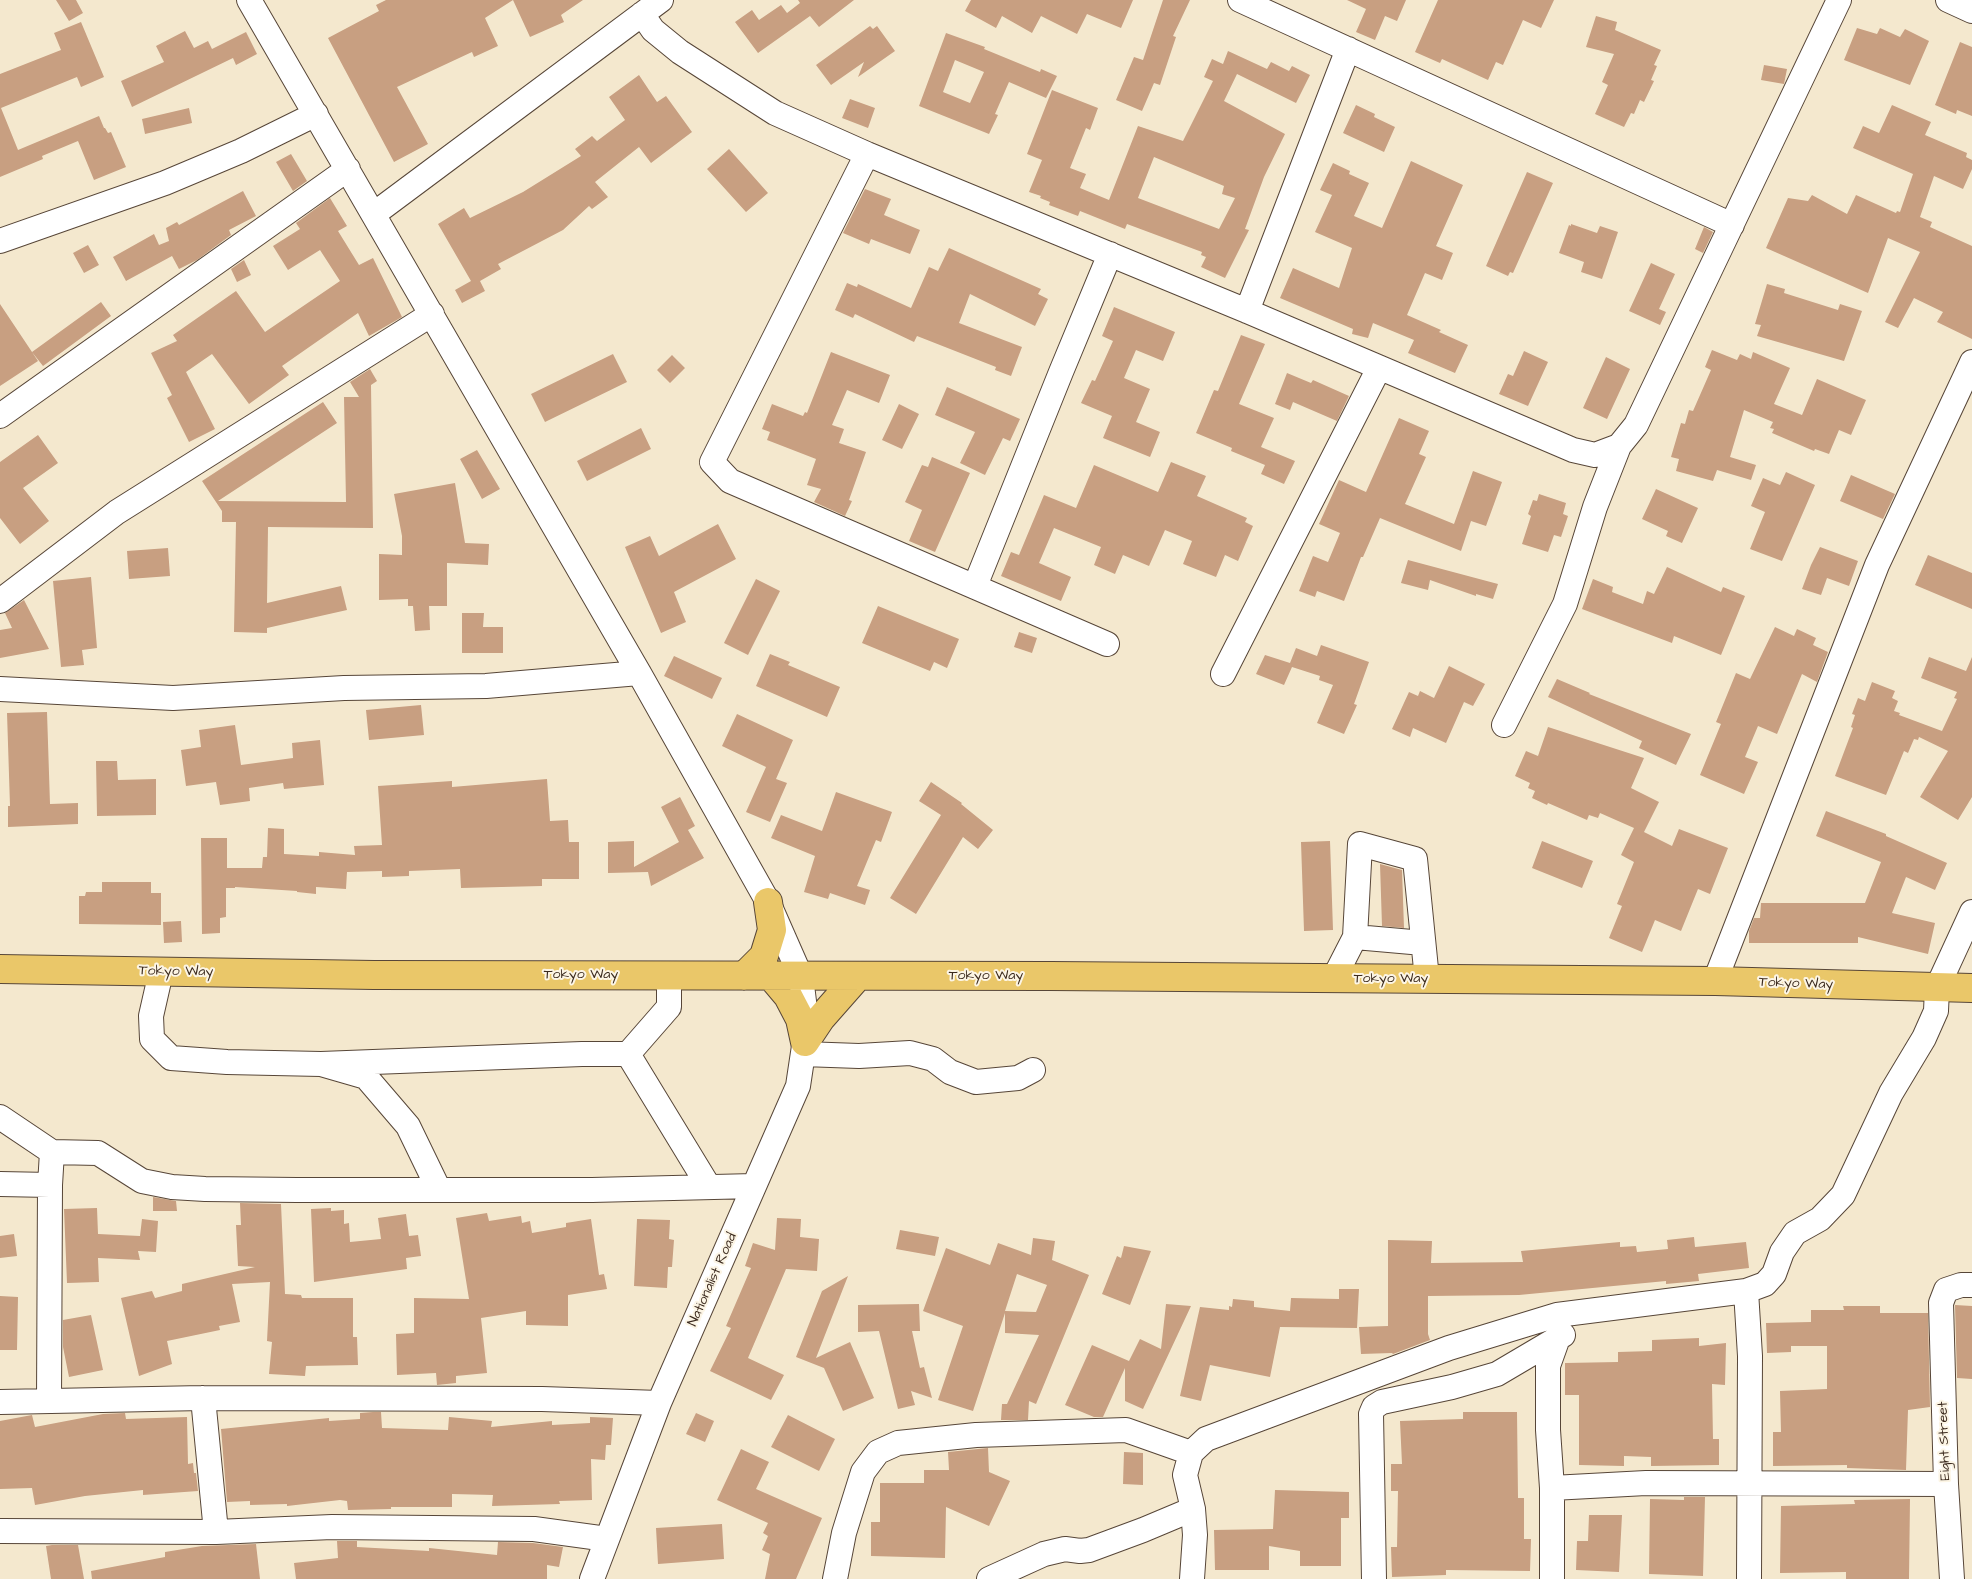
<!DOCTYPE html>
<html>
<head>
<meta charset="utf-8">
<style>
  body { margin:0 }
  canvas { display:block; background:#f4e8ce }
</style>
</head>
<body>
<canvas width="1972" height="1579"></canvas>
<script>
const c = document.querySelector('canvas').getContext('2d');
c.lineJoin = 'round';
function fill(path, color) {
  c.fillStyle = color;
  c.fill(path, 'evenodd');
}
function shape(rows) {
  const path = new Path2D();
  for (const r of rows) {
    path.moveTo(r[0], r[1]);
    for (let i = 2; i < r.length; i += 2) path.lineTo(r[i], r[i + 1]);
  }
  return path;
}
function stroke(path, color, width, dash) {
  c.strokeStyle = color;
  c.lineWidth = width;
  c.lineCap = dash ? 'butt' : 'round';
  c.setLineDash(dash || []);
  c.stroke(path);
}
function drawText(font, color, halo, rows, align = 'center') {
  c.font = font + ' "Architects Daughter",sans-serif';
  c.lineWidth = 4;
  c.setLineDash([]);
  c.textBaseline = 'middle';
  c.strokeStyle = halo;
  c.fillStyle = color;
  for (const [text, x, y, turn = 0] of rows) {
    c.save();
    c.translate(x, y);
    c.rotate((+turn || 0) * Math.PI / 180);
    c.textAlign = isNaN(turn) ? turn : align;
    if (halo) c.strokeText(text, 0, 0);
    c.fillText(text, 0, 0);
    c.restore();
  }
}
fill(shape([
  [56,0,76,0,83,13,69,21],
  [386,0,513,0,485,18,498,46,474,57,472,52,397,87,428,144,394,162,328,38,379,11,376,5],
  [513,0,583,0,561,15,564,22,530,37],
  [798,0,854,0,819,27,810,16,758,53,735,22,752,10,759,20,781,5,787,13,800,3],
  [971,0,1133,0,1121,28,1087,14,1077,34,1041,16,1032,33,1002,16,996,28,965,11],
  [1163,0,1190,0,1173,36,1176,37,1160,85,1154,83,1142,111,1116,100,1134,57,1143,60],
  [1347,0,1406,0,1397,21,1385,16,1375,40,1356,32,1366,9],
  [1438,0,1554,0,1541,28,1523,20,1503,65,1496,62,1488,80,1442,59,1440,63,1415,52],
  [1596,16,1617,22,1615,30,1661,50,1654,65,1657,66,1651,80,1654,81,1644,102,1640,100,1634,114,1631,113,1624,127,1595,114,1608,85,1602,82,1614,54,1586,47],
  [81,22,104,77,81,87,77,77,1,108,18,150,99,116,104,128,105,128,108,133,111,132,126,167,94,180,78,141,42,156,43,159,0,177,0,74,61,50,54,33],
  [870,26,873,29,877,26,895,51,858,77,864,62,831,85,816,65],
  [1857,28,1877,34,1880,28,1900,37,1905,29,1929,41,1910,85,1844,60],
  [185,31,194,48,208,41,212,49,246,32,257,54,236,65,233,58,132,107,121,81,164,62,156,46],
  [946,33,985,47,984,49,1040,72,1041,69,1057,76,1046,98,1009,82,995,114,998,115,989,134,919,106],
  [955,60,984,72,970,103,943,92],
  [1960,42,1972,47,1972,116,1957,110,1956,114,1935,105],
  [1228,51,1267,69,1271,62,1289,71,1292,66,1310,75,1296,103,1237,74,1224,101,1285,134,1264,177,1245,229,1249,230,1225,278,1201,267,1206,257,1201,255,1202,252,1127,224,1125,229,1080,211,1078,216,1049,205,1050,202,1040,198,1041,196,1029,192,1042,160,1027,154,1052,90,1098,108,1090,130,1086,128,1070,168,1086,174,1080,188,1109,200,1138,126,1183,141,1213,81,1204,77,1212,59,1223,64],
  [1154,157,1224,186,1222,194,1235,198,1219,229,1138,198],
  [1764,65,1787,69,1784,84,1761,80],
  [639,75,657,102,666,96,692,132,651,163,639,147,595,182,608,197,592,209,589,206,563,230,498,264,501,269,480,281,485,291,462,303,455,290,471,281,438,224,464,208,470,218,523,192,581,156,575,149,592,136,597,141,625,120,609,97],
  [850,99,875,108,868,128,842,118],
  [1356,105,1375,114,1374,117,1395,127,1384,152,1343,133],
  [1892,105,1931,122,1925,135,1967,153,1966,157,1972,160,1972,169,1963,189,1934,176,1920,217,1932,222,1930,227,1972,246,1972,339,1937,322,1943,312,1914,298,1898,328,1885,322,1920,252,1888,238,1868,293,1766,248,1788,198,1808,201,1812,195,1847,214,1856,195,1896,213,1897,211,1900,212,1913,174,1853,148,1863,126,1879,133],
  [189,108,192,123,145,134,142,119],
  [729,149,768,193,746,212,707,169],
  [291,154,307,181,293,191,276,162],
  [1411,161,1463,185,1436,246,1453,253,1442,280,1425,273,1407,315,1441,330,1439,332,1468,345,1455,373,1408,353,1414,340,1373,323,1368,338,1352,334,1353,329,1280,298,1293,268,1339,288,1352,248,1315,232,1332,195,1320,190,1333,163,1350,171,1349,174,1369,183,1354,216,1382,228],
  [1527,172,1553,183,1513,273,1510,272,1508,276,1486,266],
  [865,189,891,199,884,215,920,230,910,254,871,239,869,244,843,233],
  [243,191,256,216,229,230,231,235,197,260,179,269,172,256,126,281,113,257,154,234,159,245,169,241,166,228,177,222,179,225],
  [330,198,347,226,338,231,359,265,373,258,402,317,369,336,358,313,282,366,289,375,249,404,212,354,186,372,215,429,189,442,167,398,172,395,151,353,177,341,173,335,236,291,265,332,340,281,320,250,288,270,273,246,300,229,296,223],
  [1571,224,1597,233,1600,226,1618,232,1602,279,1581,272,1584,262,1559,253,1569,225,1571,226],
  [1704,227,1713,232,1703,253,1695,249],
  [88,245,99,265,84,273,73,253],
  [949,248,1041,289,1038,294,1048,299,1035,326,970,294,959,323,1022,347,1011,376,995,370,996,367,917,336,914,342,855,314,853,318,835,310,847,283,857,287,858,284,911,308,929,267,938,271],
  [244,260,251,275,237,282,231,269],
  [1651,263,1675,274,1659,309,1666,312,1660,325,1629,311],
  [1767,284,1785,289,1784,293,1838,310,1840,304,1862,311,1844,361,1757,336,1761,325,1755,324],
  [101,302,111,316,43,366,32,352],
  [0,304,38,361,0,386],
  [1114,307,1175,332,1163,361,1136,350,1124,378,1150,389,1136,422,1160,432,1150,457,1103,438,1112,416,1081,403,1092,380,1095,381,1113,341,1102,336],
  [1241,335,1265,344,1239,404,1274,418,1261,447,1295,461,1284,484,1261,474,1265,465,1231,451,1232,448,1196,433,1214,390,1218,391],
  [1712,350,1737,360,1740,354,1751,359,1753,352,1790,368,1774,404,1802,415,1817,379,1866,400,1851,435,1839,430,1829,454,1815,449,1814,451,1772,433,1774,429,1770,428,1773,422,1744,410,1730,457,1756,465,1751,480,1717,470,1713,481,1676,471,1679,459,1671,457,1681,423,1685,424,1689,410,1693,411,1711,370,1705,367],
  [1524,351,1548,362,1528,406,1499,394,1508,374,1513,376],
  [831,352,890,375,879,403,847,390,832,425,844,429,839,443,866,452,849,500,852,501,845,516,814,502,821,489,807,485,816,459,767,440,770,432,762,429,772,404,803,416,805,412,807,413],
  [613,354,627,382,545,422,531,394],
  [672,355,685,368,670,383,657,370],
  [1606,357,1630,369,1607,419,1583,408],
  [370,369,377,381,371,385,373,528,268,527,267,603,341,586,347,610,267,628,267,633,234,632,236,522,222,522,222,511,202,481,323,402,337,423,218,501,346,502,344,397,359,397,350,382],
  [1287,373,1311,383,1313,380,1349,396,1337,421,1293,402,1290,410,1275,404],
  [947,387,1020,419,1010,441,1003,438,985,475,960,463,975,432,935,415],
  [899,404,919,414,902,449,882,440],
  [1399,418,1429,431,1419,454,1426,457,1405,504,1454,524,1473,471,1502,482,1486,526,1471,521,1461,551,1380,518,1363,557,1361,557,1344,601,1317,591,1315,597,1299,591,1313,556,1328,562,1340,533,1319,524,1339,480,1366,492],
  [641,428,651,449,587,481,577,461],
  [38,435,58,463,23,488,49,521,20,544,0,518,0,462],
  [477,450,500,489,482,499,460,459],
  [932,457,970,473,935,552,909,541,922,510,905,502,922,465,928,467],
  [1171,462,1206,476,1197,496,1247,518,1245,522,1253,526,1238,561,1225,555,1216,577,1183,564,1192,541,1165,530,1149,566,1123,555,1115,574,1094,565,1101,547,1054,528,1039,563,1071,577,1061,601,1001,576,1011,552,1019,555,1044,495,1076,508,1094,465,1158,492],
  [1786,472,1815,485,1782,561,1750,549,1765,512,1751,506,1763,478,1780,485],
  [1851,475,1895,494,1883,519,1840,501],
  [455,483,465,543,489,544,488,565,447,563,447,606,429,606,430,630,415,631,413,606,408,606,408,599,379,600,379,554,402,555,402,536,394,494],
  [1656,489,1698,508,1682,543,1666,536,1668,531,1642,519],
  [1539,494,1566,503,1563,514,1568,516,1561,537,1554,535,1548,552,1522,544,1531,516,1528,514,1533,500,1537,501],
  [718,524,736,559,674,592,686,622,661,633,625,547,650,536,659,556],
  [1820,547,1858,561,1849,586,1827,578,1821,595,1802,589,1811,565],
  [168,548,170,576,129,579,127,551],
  [1928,555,1972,573,1972,609,1915,585],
  [1408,560,1498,584,1493,599,1476,594,1476,596,1430,580,1428,590,1401,583],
  [1667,567,1721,592,1723,587,1745,596,1721,655,1674,636,1672,643,1582,609,1593,579,1613,587,1612,592,1643,604,1647,591,1654,594],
  [91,577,97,648,82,650,84,665,61,667,53,581],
  [756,579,780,591,748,655,724,643],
  [24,600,49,649,0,658,0,630,12,628,5,613],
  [878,606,959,639,947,668,934,662,930,671,862,643],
  [462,613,484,613,483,627,503,627,503,653,462,653],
  [1775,627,1794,636,1797,629,1816,638,1813,645,1828,652,1817,682,1802,674,1777,734,1758,726,1745,757,1758,762,1744,794,1700,775,1721,724,1716,722,1736,673,1750,679],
  [1019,632,1037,638,1032,653,1014,647],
  [1321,645,1369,662,1354,704,1357,705,1344,734,1317,723,1333,685,1319,680,1320,676,1292,667,1284,685,1256,674,1265,655,1290,663,1296,648,1317,656],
  [770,654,790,662,788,665,840,687,827,717,756,686],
  [674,656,722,678,712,699,664,676],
  [1929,657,1966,671,1972,657,1972,797,1958,820,1920,797,1948,751,1919,737,1918,740,1914,739,1908,753,1904,751,1886,795,1835,776,1853,728,1851,727,1855,715,1852,714,1858,698,1865,701,1872,682,1895,691,1892,698,1898,701,1894,711,1900,713,1899,715,1942,731,1957,699,1954,698,1957,692,1921,678],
  [1449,666,1485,684,1473,706,1464,702,1446,743,1413,728,1410,737,1392,729,1409,692,1418,696,1420,691,1434,698],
  [1557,679,1590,693,1589,694,1691,734,1676,765,1639,748,1642,741,1548,697],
  [421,705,424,735,369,740,366,710],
  [47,712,50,804,78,803,78,824,8,827,8,806,10,806,7,713],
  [737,714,793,740,776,779,787,783,770,822,746,812,766,767,722,746],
  [235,725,241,765,293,758,292,743,320,740,324,785,284,789,283,783,249,788,250,801,220,805,216,782,186,786,181,750,201,747,199,730],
  [1548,727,1644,758,1631,788,1659,802,1644,832,1672,846,1679,829,1728,848,1710,894,1698,889,1681,931,1655,920,1642,952,1609,938,1622,906,1617,904,1634,862,1621,855,1634,828,1600,813,1598,818,1589,815,1587,820,1548,803,1547,805,1532,798,1535,791,1528,788,1530,783,1515,776,1526,751,1538,756],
  [96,761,117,761,118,780,156,779,156,815,97,816],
  [547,779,550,821,568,820,569,842,579,842,579,879,542,879,542,886,461,888,460,869,409,871,409,876,382,877,382,871,347,872,346,889,316,887,316,894,297,892,297,891,235,887,235,888,226,888,226,917,220,918,220,933,202,934,201,838,227,838,227,868,262,868,263,857,267,857,268,828,284,829,284,854,319,856,319,852,355,855,354,846,382,845,378,786,452,781,452,787],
  [931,782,962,803,961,804,993,830,978,849,963,837,916,914,890,898,941,815,919,801],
  [836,792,892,812,881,842,876,840,857,886,870,890,865,905,830,893,828,899,804,892,815,856,771,838,781,815,822,831],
  [680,797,695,826,688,830,704,858,651,886,648,872,608,873,608,842,634,841,634,867,679,842,661,807],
  [1826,811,1886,834,1886,836,1947,863,1935,890,1906,877,1892,913,1935,923,1928,954,1858,937,1858,943,1749,943,1749,931,1754,918,1760,918,1761,903,1865,903,1881,862,1816,836],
  [1330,841,1333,930,1304,931,1301,842],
  [1542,841,1593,861,1582,888,1532,868],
  [1380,864,1402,870,1404,928,1382,926],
  [102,882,151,882,151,893,161,893,161,925,79,924,79,896,85,896,86,892,102,892],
  [181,921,182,942,164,943,163,922],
  [153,1197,176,1201,177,1211,153,1211],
  [240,1203,281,1204,285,1294,301,1295,302,1298,353,1298,353,1337,357,1337,358,1365,306,1366,305,1376,269,1374,272,1342,267,1341,270,1282,232,1284,240,1322,219,1326,220,1330,167,1341,172,1364,139,1376,121,1298,152,1291,155,1298,182,1291,182,1284,255,1267,238,1266,236,1225,241,1225],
  [97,1208,98,1234,140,1236,142,1219,158,1221,156,1252,138,1251,140,1260,98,1258,99,1282,67,1283,64,1209],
  [331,1208,331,1211,344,1210,344,1224,349,1223,350,1242,381,1239,378,1218,406,1214,409,1236,418,1235,421,1256,406,1258,407,1269,314,1282,311,1209],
  [487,1213,489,1221,521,1216,522,1223,530,1221,532,1233,566,1227,566,1223,591,1219,599,1275,604,1274,607,1289,568,1295,568,1326,526,1325,526,1311,481,1318,487,1373,456,1376,456,1383,437,1385,436,1373,397,1375,396,1334,414,1333,414,1298,469,1299,456,1218],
  [777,1218,801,1219,800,1237,819,1239,817,1271,786,1269,748,1358,784,1375,771,1400,710,1371,731,1328,726,1326,751,1268,745,1266,753,1243,775,1250],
  [637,1219,670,1220,669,1239,674,1240,672,1267,668,1267,667,1288,634,1286],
  [900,1230,939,1237,935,1256,896,1249],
  [14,1234,17,1256,0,1258,0,1236],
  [1694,1237,1695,1247,1746,1242,1749,1268,1698,1274,1699,1281,1666,1284,1666,1281,1519,1295,1428,1296,1428,1334,1430,1340,1393,1354,1392,1353,1361,1354,1359,1327,1388,1326,1388,1240,1432,1241,1431,1263,1523,1262,1521,1251,1620,1242,1620,1247,1636,1246,1637,1252,1668,1249,1667,1240],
  [1033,1238,1055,1241,1052,1260,1089,1275,1036,1404,1029,1401,1028,1420,1001,1420,1002,1404,1007,1404,1039,1335,1005,1333,1005,1313,973,1411,938,1400,963,1326,923,1311,946,1248,990,1265,998,1243,1031,1255],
  [1017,1274,1047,1285,1036,1312,1005,1311],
  [1124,1246,1151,1251,1130,1305,1102,1294,1117,1256,1121,1258],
  [848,1276,816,1358,850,1342,874,1398,843,1411,824,1368,796,1357,822,1291],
  [1339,1289,1359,1289,1357,1328,1280,1327,1270,1377,1210,1365,1201,1401,1180,1396,1200,1307,1229,1310,1229,1306,1232,1307,1233,1299,1254,1301,1254,1307,1290,1311,1291,1298,1339,1299],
  [0,1296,18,1297,17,1350,0,1350],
  [919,1304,920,1331,912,1331,920,1368,924,1367,932,1398,911,1391,915,1405,898,1409,879,1331,858,1332,858,1305],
  [1166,1304,1191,1306,1143,1409,1125,1401,1125,1368,1103,1417,1094,1417,1065,1405,1092,1345,1129,1361,1140,1339,1161,1349],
  [1955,1305,1972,1306,1972,1379,1957,1378],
  [1843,1306,1880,1306,1880,1313,1928,1313,1930,1407,1908,1410,1906,1470,1847,1468,1847,1465,1773,1466,1773,1432,1781,1432,1780,1391,1827,1389,1827,1346,1791,1346,1791,1352,1767,1353,1766,1323,1811,1322,1811,1310,1844,1310],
  [91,1315,103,1370,69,1377,63,1347,63,1320],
  [1699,1338,1699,1346,1726,1343,1725,1385,1712,1384,1713,1439,1719,1439,1719,1465,1651,1466,1651,1457,1624,1456,1624,1466,1579,1465,1579,1395,1565,1395,1565,1363,1618,1362,1618,1352,1652,1351,1652,1340],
  [373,1412,381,1412,382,1428,448,1430,449,1417,492,1421,491,1427,552,1421,552,1425,590,1423,590,1417,613,1418,611,1445,606,1445,605,1460,591,1459,592,1500,559,1501,560,1504,492,1506,493,1495,452,1494,452,1507,391,1507,391,1509,348,1510,347,1501,340,1500,287,1506,287,1504,250,1505,250,1501,227,1502,221,1429,329,1418,329,1421,360,1419,360,1413],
  [1463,1412,1517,1412,1518,1498,1524,1498,1524,1539,1531,1539,1530,1571,1446,1570,1446,1575,1392,1577,1391,1547,1397,1547,1398,1491,1391,1491,1391,1464,1402,1464,1400,1421,1463,1419],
  [125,1413,126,1419,187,1417,188,1464,193,1463,194,1473,196,1473,198,1491,143,1495,143,1490,85,1496,35,1505,32,1488,0,1489,0,1421,32,1415,35,1427,103,1414],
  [696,1413,714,1421,705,1442,686,1434],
  [788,1415,835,1439,819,1471,771,1447],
  [988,1448,989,1472,1010,1481,989,1526,946,1507,945,1558,871,1556,871,1522,880,1522,880,1483,924,1483,924,1470,949,1470,948,1452],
  [741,1449,769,1462,756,1489,822,1518,796,1579,765,1579,770,1554,762,1550,768,1536,763,1533,768,1523,717,1500],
  [1124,1452,1143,1453,1143,1485,1123,1484],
  [1275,1490,1349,1492,1349,1518,1341,1518,1341,1566,1300,1566,1300,1551,1269,1546,1269,1570,1215,1570,1214,1530,1273,1529],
  [1684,1497,1705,1497,1703,1576,1649,1574,1650,1499,1684,1500],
  [1910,1499,1909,1579,1846,1579,1846,1572,1780,1573,1781,1506,1855,1504,1854,1500],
  [1589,1515,1622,1515,1619,1572,1576,1570,1577,1541,1588,1541],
  [722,1524,724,1559,658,1564,656,1528],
  [337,1541,357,1541,357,1547,429,1551,429,1548,497,1555,498,1542,533,1543,563,1547,559,1567,547,1565,547,1579,296,1579,294,1563,338,1558],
  [256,1544,260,1579,92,1579,91,1571,165,1557,165,1552,202,1546],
  [52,1545,78,1545,84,1579,51,1579,46,1546]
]), '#c89f81');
const minor = shape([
  [249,0,639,673,768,902,801,977,807,1026,798,1086,659,1403,592,1579],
  [1240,0,1732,225],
  [1948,0,1972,11],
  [642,14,653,30,680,52,775,113,867,154,1247,311,1573,450,1595,455,1619,446,1636,425,1839,0],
  [867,154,712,462,730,481,1107,644],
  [374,214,661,0],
  [0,241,165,183,241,151,316,114],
  [1247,311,1348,49],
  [0,416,348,169],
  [975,586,1061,372,1110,254],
  [0,601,117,512,432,314],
  [1223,674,1379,368],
  [0,689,173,698,344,688,486,686,639,673],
  [1504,725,1565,604,1595,507,1619,446],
  [1355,937,1423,943],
  [161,972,151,1016,152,1039,171,1058,227,1062,321,1064,366,1077,408,1126,439,1190],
  [1334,978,1355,937,1360,844,1415,859,1427,979],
  [1715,981,1877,565,1972,362],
  [628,1054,669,1007,669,975],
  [803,1054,859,1056,910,1053,933,1059,950,1072,976,1082,1018,1078,1033,1070],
  [321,1064,582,1054,628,1054,709,1187],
  [0,1117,52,1152,98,1153,142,1181,172,1187,205,1189,297,1190,592,1190,754,1186],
  [0,1184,50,1185],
  [1746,1291,1750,1356,1749,1579],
  [203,1398,216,1532],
  [49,1401,50,1185,52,1152],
  [0,1402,203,1398,542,1399,659,1403],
  [1552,1488,1646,1483,1946,1484],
  [0,1531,216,1532,332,1527,534,1529,607,1539],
  [835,1579,844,1533,863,1472,878,1452,898,1443,976,1435,1126,1430,1191,1453],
  [989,1579,1044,1554,1065,1549,1080,1551,1089,1550,1143,1530,1193,1509],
  [1192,1579,1195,1535,1193,1509,1185,1475,1191,1453,1206,1439,1449,1348,1557,1315,1746,1291,1765,1284,1774,1274,1782,1252,1795,1233,1820,1219,1843,1195,1891,1093,1924,1038,1936,1011,1937,988,1972,912],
  [1374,1579,1371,1414,1374,1407,1382,1402,1452,1387,1497,1374,1558,1338],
  [1552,1579,1552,1488,1548,1430,1548,1366,1558,1338,1563,1335],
  [1952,1579,1946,1484,1941,1303,1946,1290,1961,1285,1972,1285]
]);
const major = shape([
  [0,969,374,975,1050,976,1715,981,1972,988],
  [744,976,764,956,772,930,768,902],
  [772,977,788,996,800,1019,805,1042],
  [805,1042,821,1018,858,976]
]);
stroke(minor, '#574638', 26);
stroke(major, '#574638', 30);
stroke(minor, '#fff', 24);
stroke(major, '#eac769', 28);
drawText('14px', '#3b2a1e', '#fcf5e5', [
  ["Tokyo Way",176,972,1],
  ["Tokyo Way",581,975],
  ["Tokyo Way",986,976],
  ["Tokyo Way",1391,979],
  ["Tokyo Way",1796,984,2],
  ["Nationalist Road",713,1280,-66],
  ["Eight Street",1945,1441,-92]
]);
</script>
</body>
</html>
